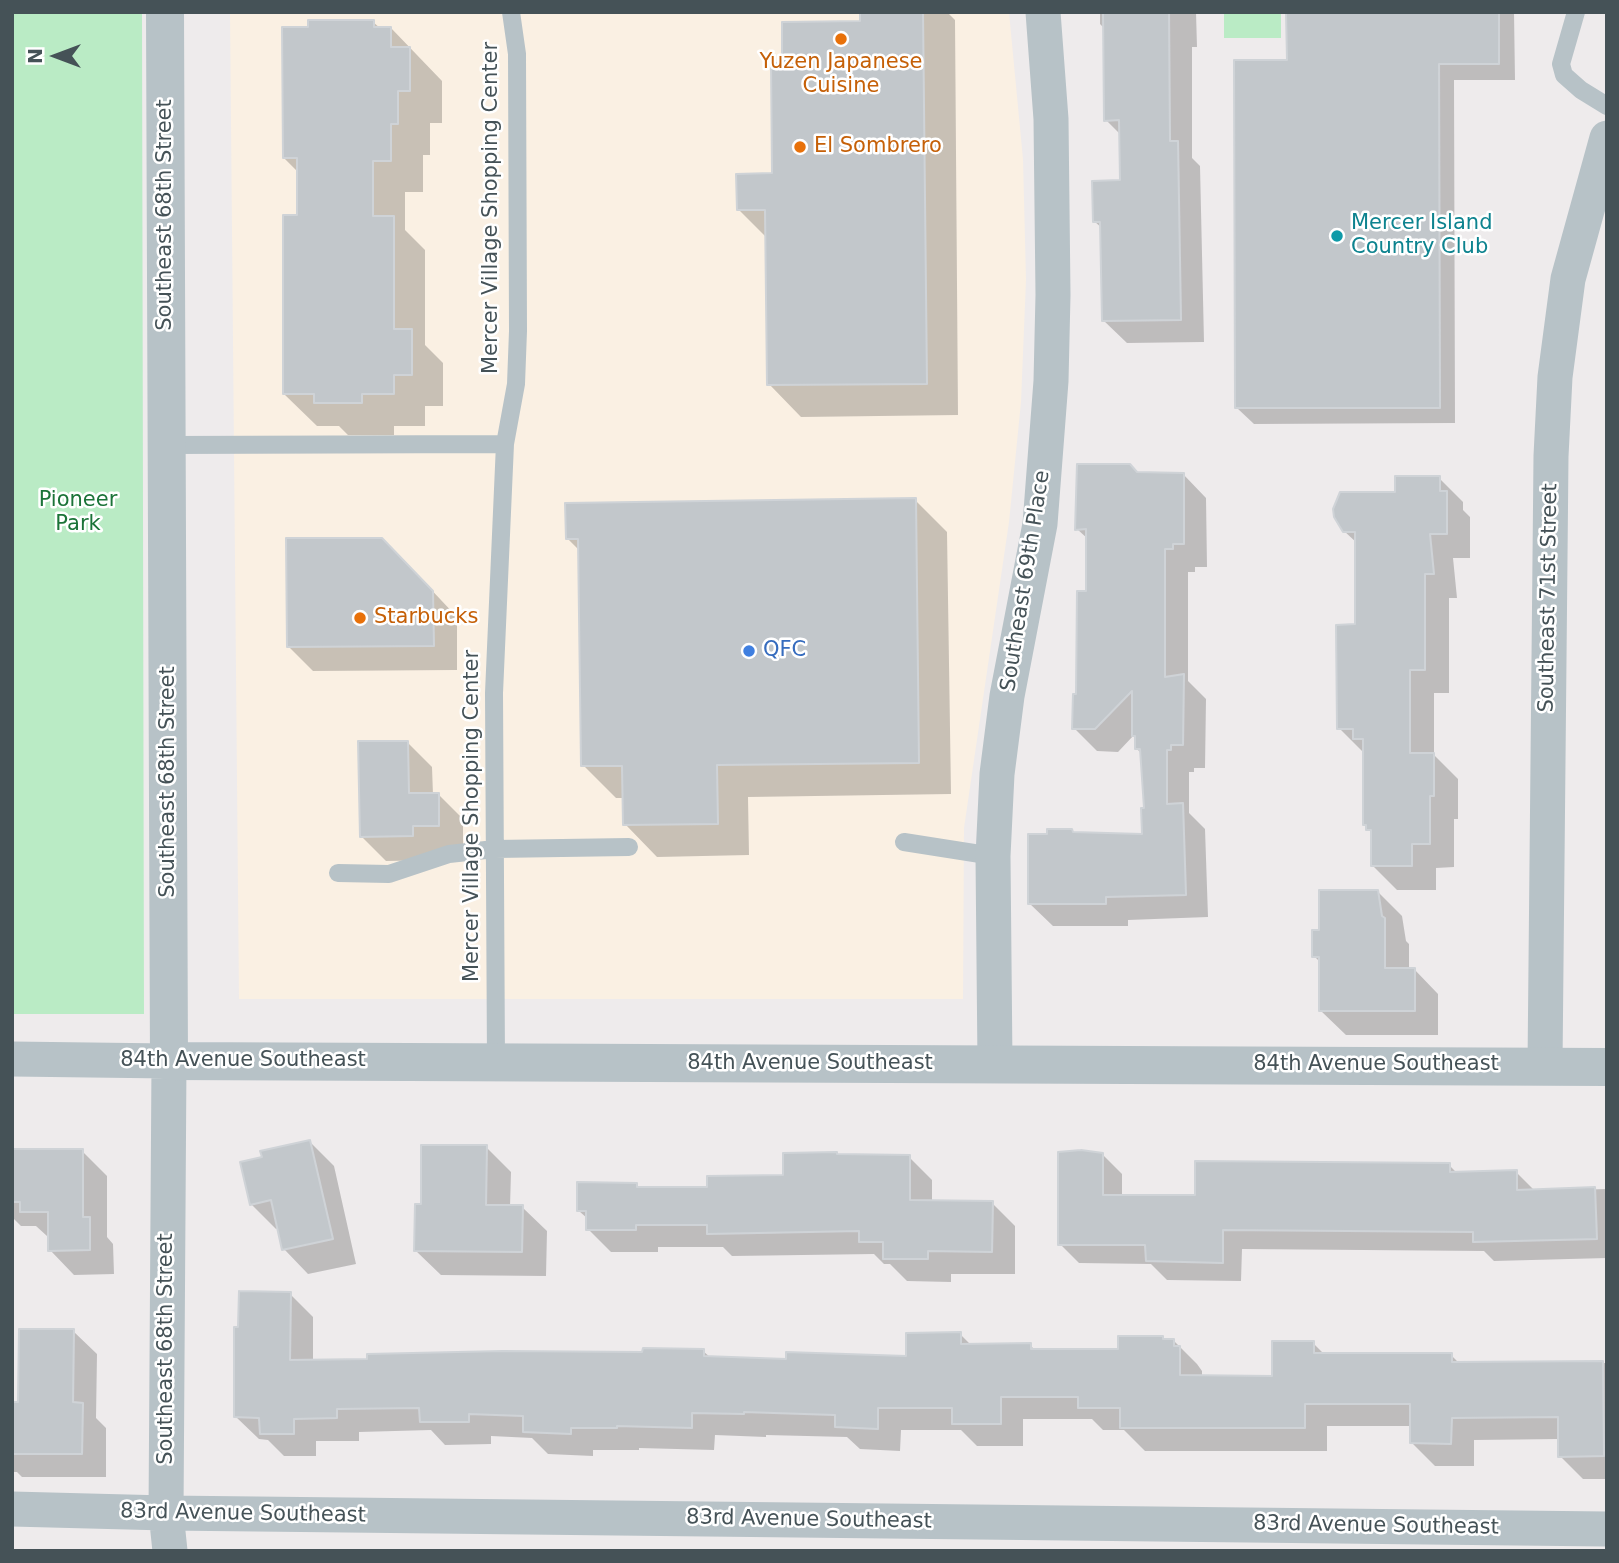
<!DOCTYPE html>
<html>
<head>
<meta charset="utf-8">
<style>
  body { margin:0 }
  #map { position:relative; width:1619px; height:1563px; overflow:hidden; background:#eeebec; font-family:"DejaVu Sans",sans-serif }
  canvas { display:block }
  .frame { position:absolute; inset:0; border:14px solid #455257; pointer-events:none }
  .north { position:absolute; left:21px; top:21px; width:70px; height:70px; -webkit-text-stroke:5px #fff; paint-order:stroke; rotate:270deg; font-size:19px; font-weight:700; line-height:28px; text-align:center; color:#455257 }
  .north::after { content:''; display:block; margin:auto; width:24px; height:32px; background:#455257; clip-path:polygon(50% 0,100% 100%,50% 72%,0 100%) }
</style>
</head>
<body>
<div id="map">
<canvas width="1619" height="1563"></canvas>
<div class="frame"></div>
<div class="north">N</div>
</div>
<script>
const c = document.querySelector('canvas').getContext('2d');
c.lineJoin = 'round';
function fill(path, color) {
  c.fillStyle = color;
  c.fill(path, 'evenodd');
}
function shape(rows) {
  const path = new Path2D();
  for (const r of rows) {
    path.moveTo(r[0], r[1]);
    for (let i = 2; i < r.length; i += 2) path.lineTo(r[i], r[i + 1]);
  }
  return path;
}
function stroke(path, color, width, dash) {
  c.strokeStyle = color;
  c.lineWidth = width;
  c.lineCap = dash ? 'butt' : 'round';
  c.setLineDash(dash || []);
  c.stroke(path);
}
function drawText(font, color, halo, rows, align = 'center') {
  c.font = font + ' "DejaVu Sans",sans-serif';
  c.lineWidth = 5;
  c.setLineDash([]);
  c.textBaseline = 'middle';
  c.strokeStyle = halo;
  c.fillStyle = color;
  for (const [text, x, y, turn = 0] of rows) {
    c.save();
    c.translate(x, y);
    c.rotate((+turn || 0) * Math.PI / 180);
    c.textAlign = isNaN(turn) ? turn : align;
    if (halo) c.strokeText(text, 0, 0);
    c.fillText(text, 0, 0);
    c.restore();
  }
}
fill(shape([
  [230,12,1009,12,1023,159,1026,280,1021,402,1009,522,964,828,963,999,239,999]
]), '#faf0e3');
fill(shape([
  [12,12,142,12,144,1014,12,1014],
  [1224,12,1281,12,1281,38,1224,38]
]), '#baebc5');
fill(shape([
  [861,12,947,12,955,20,958,415,801,417,769,384,767,238,739,210,773,175,784,65,862,22],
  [1100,12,1196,12,1197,47,1192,47,1192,158,1200,166,1204,342,1127,343,1103,320,1102,228,1095,222,1122,182,1121,135,1106,120,1105,29,1100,24],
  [1288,12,1514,12,1515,80,1454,80,1455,423,1254,424,1237,408,1288,62],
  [373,22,380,28,391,28,442,81,442,123,430,123,430,155,423,155,423,192,405,192,405,230,425,250,425,345,443,363,443,406,425,406,425,426,394,426,394,435,348,435,339,426,317,426,284,394,298,217,298,172,284,158,310,28],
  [1137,473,1183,474,1206,498,1207,567,1195,567,1195,572,1188,572,1188,681,1206,699,1205,768,1194,768,1194,772,1189,772,1189,813,1205,829,1208,917,1128,920,1128,926,1053,926,1029,903,1075,834,1143,836,1146,809,1142,754,1137,749,1137,738,1134,735,1118,752,1097,751,1074,728,1088,593,1088,539,1077,529],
  [1439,478,1463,502,1463,510,1470,517,1470,558,1453,558,1457,598,1449,598,1449,693,1434,693,1434,755,1458,779,1458,819,1454,819,1454,867,1436,868,1436,890,1397,890,1373,866,1373,834,1365,824,1363,752,1339,728,1357,626,1357,543,1344,531,1397,493],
  [915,500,947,532,951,794,748,797,749,855,657,857,625,824,624,798,616,798,583,765,580,551,567,538],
  [407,564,457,617,457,670,313,671,289,647],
  [408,743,432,767,433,795,438,794,463,819,463,850,437,860,386,861,361,836],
  [1377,891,1402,916,1406,941,1409,944,1409,970,1414,969,1438,994,1438,1035,1346,1035,1321,1011,1321,963,1314,956],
  [310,1142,334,1166,356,1264,308,1274,284,1249,279,1228,276,1229,251,1204],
  [486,1147,511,1172,510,1207,522,1207,547,1231,546,1276,441,1275,416,1251,423,1206],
  [12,1151,82,1151,107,1176,107,1237,113,1244,114,1274,74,1275,50,1250,50,1236,47,1236,36,1226,21,1226,12,1217],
  [1103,1155,1122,1174,1122,1197,1197,1197,1449,1165,1458,1174,1516,1172,1535,1191,1607,1189,1607,1258,1494,1261,1484,1251,1242,1249,1241,1281,1167,1280,1151,1264,1079,1263,1060,1244],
  [909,1157,932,1180,932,1202,992,1203,1015,1226,1015,1274,951,1274,951,1282,907,1281,890,1264,884,1264,874,1254,732,1256,723,1247,658,1247,658,1252,611,1252,588,1229,588,1219,579,1211,636,1184,640,1188,708,1188],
  [290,1294,313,1317,313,1362,703,1351,711,1358,788,1361,907,1358,960,1334,971,1345,1030,1345,1036,1351,1120,1351,1163,1338,1166,1341,1174,1341,1197,1364,1202,1371,1202,1377,1274,1378,1313,1343,1325,1355,1451,1355,1460,1364,1607,1363,1607,1479,1583,1479,1560,1456,1560,1439,1474,1440,1474,1466,1435,1466,1412,1443,1412,1426,1327,1426,1327,1451,1145,1451,1124,1430,1103,1430,1092,1419,1023,1419,1023,1446,977,1446,961,1430,901,1430,900,1451,860,1449,847,1437,766,1435,766,1437,715,1435,714,1450,639,1448,639,1450,593,1450,593,1456,548,1454,532,1438,491,1436,491,1444,445,1445,431,1430,359,1432,359,1441,316,1441,316,1456,284,1456,268,1440,259,1439,236,1417],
  [73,1331,97,1354,96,1418,106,1428,106,1477,22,1477,17,1472,12,1472,12,1403,20,1403]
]), '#0003');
const building = shape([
  [860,12,923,12,927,384,767,385,765,210,737,210,736,174,772,173,771,63,782,63,782,22,860,21,860,12],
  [1103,12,1169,12,1170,141,1178,141,1181,320,1102,321,1100,222,1093,222,1092,181,1120,180,1119,120,1104,121,1103,12],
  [1286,12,1499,12,1499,64,1439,64,1440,408,1235,408,1234,60,1287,60,1286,12],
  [308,20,374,20,374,27,391,27,391,47,410,47,410,91,398,91,398,124,391,124,391,161,373,161,373,216,394,216,394,329,412,329,412,375,394,375,394,394,362,394,362,403,314,403,314,394,283,394,283,215,297,215,297,158,283,158,282,27,308,27,308,20],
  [1077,464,1130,464,1137,472,1184,473,1184,544,1173,544,1173,549,1165,549,1165,677,1184,674,1183,745,1171,745,1171,750,1167,750,1167,804,1183,803,1186,895,1106,897,1106,904,1028,904,1028,834,1047,834,1047,829,1072,829,1073,832,1142,834,1141,808,1144,808,1140,749,1135,749,1135,736,1132,736,1132,691,1095,729,1072,729,1073,694,1076,694,1077,591,1086,591,1086,529,1075,530,1077,464],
  [1395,476,1440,476,1440,491,1447,491,1447,534,1430,534,1434,574,1425,574,1425,670,1410,670,1410,753,1434,753,1434,796,1430,796,1430,844,1412,844,1412,866,1371,866,1371,830,1366,830,1366,825,1363,825,1363,739,1353,739,1353,729,1337,729,1336,625,1355,624,1355,532,1343,532,1334,517,1333,509,1340,492,1395,492,1395,476],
  [916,498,919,763,717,765,718,824,623,825,622,766,581,766,578,539,566,539,565,503,916,498],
  [286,538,382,538,433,591,434,646,287,647,286,538],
  [358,741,408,741,409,793,439,793,439,826,413,826,413,836,360,837,358,741],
  [1319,890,1378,890,1382,916,1385,918,1385,968,1415,968,1415,1011,1319,1011,1319,957,1312,957,1312,930,1319,930,1319,890],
  [310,1140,333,1239,282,1250,271,1200,250,1205,240,1162,262,1157,260,1151,310,1140],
  [421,1145,487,1145,486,1205,523,1205,522,1252,414,1251,415,1204,421,1204,421,1145],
  [12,1149,83,1149,83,1217,90,1217,90,1250,48,1251,48,1212,20,1212,20,1202,12,1202,12,1149],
  [1081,1150,1103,1153,1103,1195,1195,1195,1195,1161,1450,1163,1450,1172,1517,1170,1517,1190,1595,1187,1597,1239,1473,1242,1473,1232,1223,1230,1223,1263,1146,1261,1145,1245,1058,1245,1058,1152,1081,1150],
  [837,1152,837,1154,910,1155,910,1200,993,1201,992,1252,928,1251,928,1259,883,1259,883,1242,859,1242,859,1231,707,1234,707,1225,636,1225,636,1230,586,1230,586,1211,577,1211,577,1182,637,1183,637,1187,707,1187,707,1176,783,1175,783,1153,837,1152],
  [239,1291,291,1292,290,1360,367,1359,367,1354,503,1351,642,1352,643,1348,704,1349,704,1356,786,1359,786,1352,906,1356,906,1333,961,1332,961,1344,1031,1343,1031,1349,1118,1349,1118,1336,1163,1336,1163,1339,1174,1339,1174,1346,1180,1346,1180,1375,1272,1376,1272,1341,1314,1341,1314,1353,1452,1353,1452,1362,1603,1361,1604,1456,1558,1457,1558,1417,1452,1418,1451,1444,1410,1443,1410,1404,1305,1404,1305,1428,1120,1428,1120,1408,1078,1408,1078,1397,1001,1397,1001,1424,952,1424,952,1408,878,1408,878,1429,835,1427,835,1415,744,1412,744,1414,692,1413,692,1428,617,1426,617,1428,571,1428,571,1434,523,1432,523,1416,469,1414,469,1422,420,1422,419,1408,337,1409,337,1418,294,1419,294,1434,260,1434,259,1418,234,1417,234,1327,238,1327,239,1291],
  [19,1329,74,1329,73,1402,83,1403,82,1454,12,1454,12,1402,18,1402,19,1329]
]);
fill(building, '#c2c7cb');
stroke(building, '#cfd3d7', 2);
stroke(shape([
  [1576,12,1561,64,1564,75,1581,90,1607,106],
  [168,445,505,444],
  [904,842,993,856],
  [338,873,389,874,449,854,495,849,629,847],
  [496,1063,494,693,505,444,516,384,518,331,517,54,511,12]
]), '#b7c2c7', 18);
stroke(shape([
  [12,1059,169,1061,166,1513,170,1551],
  [995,1065,993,856,997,774,1007,696,1040,524,1051,381,1053,295,1051,119,1043,12],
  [1545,1065,1551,456,1555,377,1568,279,1607,138],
  [12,1509,166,1513,1607,1529]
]), '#b7c2c7', 35);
stroke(shape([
  [165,12,169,1061,1607,1067]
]), '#b7c2c7', 38);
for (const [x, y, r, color] of [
  [841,39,7,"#e8710a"],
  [800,147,7,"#e8710a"],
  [1337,236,7,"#0f9aa8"],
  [360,618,7,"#e8710a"],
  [749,651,7,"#3f7fe0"]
]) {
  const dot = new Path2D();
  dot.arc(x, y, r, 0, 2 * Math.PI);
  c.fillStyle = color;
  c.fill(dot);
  stroke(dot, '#fff', 2.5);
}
drawText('21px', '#c56008', '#fff', [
  ["Yuzen Japanese",841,63,"center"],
  ["Cuisine",841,87,"center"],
  ["El Sombrero",814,147],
  ["Starbucks",374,618]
], 'left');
drawText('21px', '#455257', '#fff', [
  ["Mercer Village Shopping Center",492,208,-90],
  ["Southeast 68th Street",166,215,-90],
  ["Southeast 69th Place",1026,581,-81],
  ["Southeast 71st Street",1549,598,-89],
  ["Southeast 68th Street",169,782,-90],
  ["Mercer Village Shopping Center",473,816,-90],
  ["84th Avenue Southeast",243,1061],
  ["84th Avenue Southeast",810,1064],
  ["84th Avenue Southeast",1376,1065],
  ["Southeast 68th Street",167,1349,-90],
  ["83rd Avenue Southeast",243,1514,1],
  ["83rd Avenue Southeast",809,1520,1],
  ["83rd Avenue Southeast",1376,1526,1]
]);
drawText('21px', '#0d838f', '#fff', [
  ["Mercer Island",1351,224],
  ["Country Club",1351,248]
], 'left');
drawText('21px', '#1b7338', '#fff', [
  ["Pioneer",78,501],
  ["Park",78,525]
]);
drawText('21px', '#366cbe', '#fff', [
  ["QFC",763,651]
], 'left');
</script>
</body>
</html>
